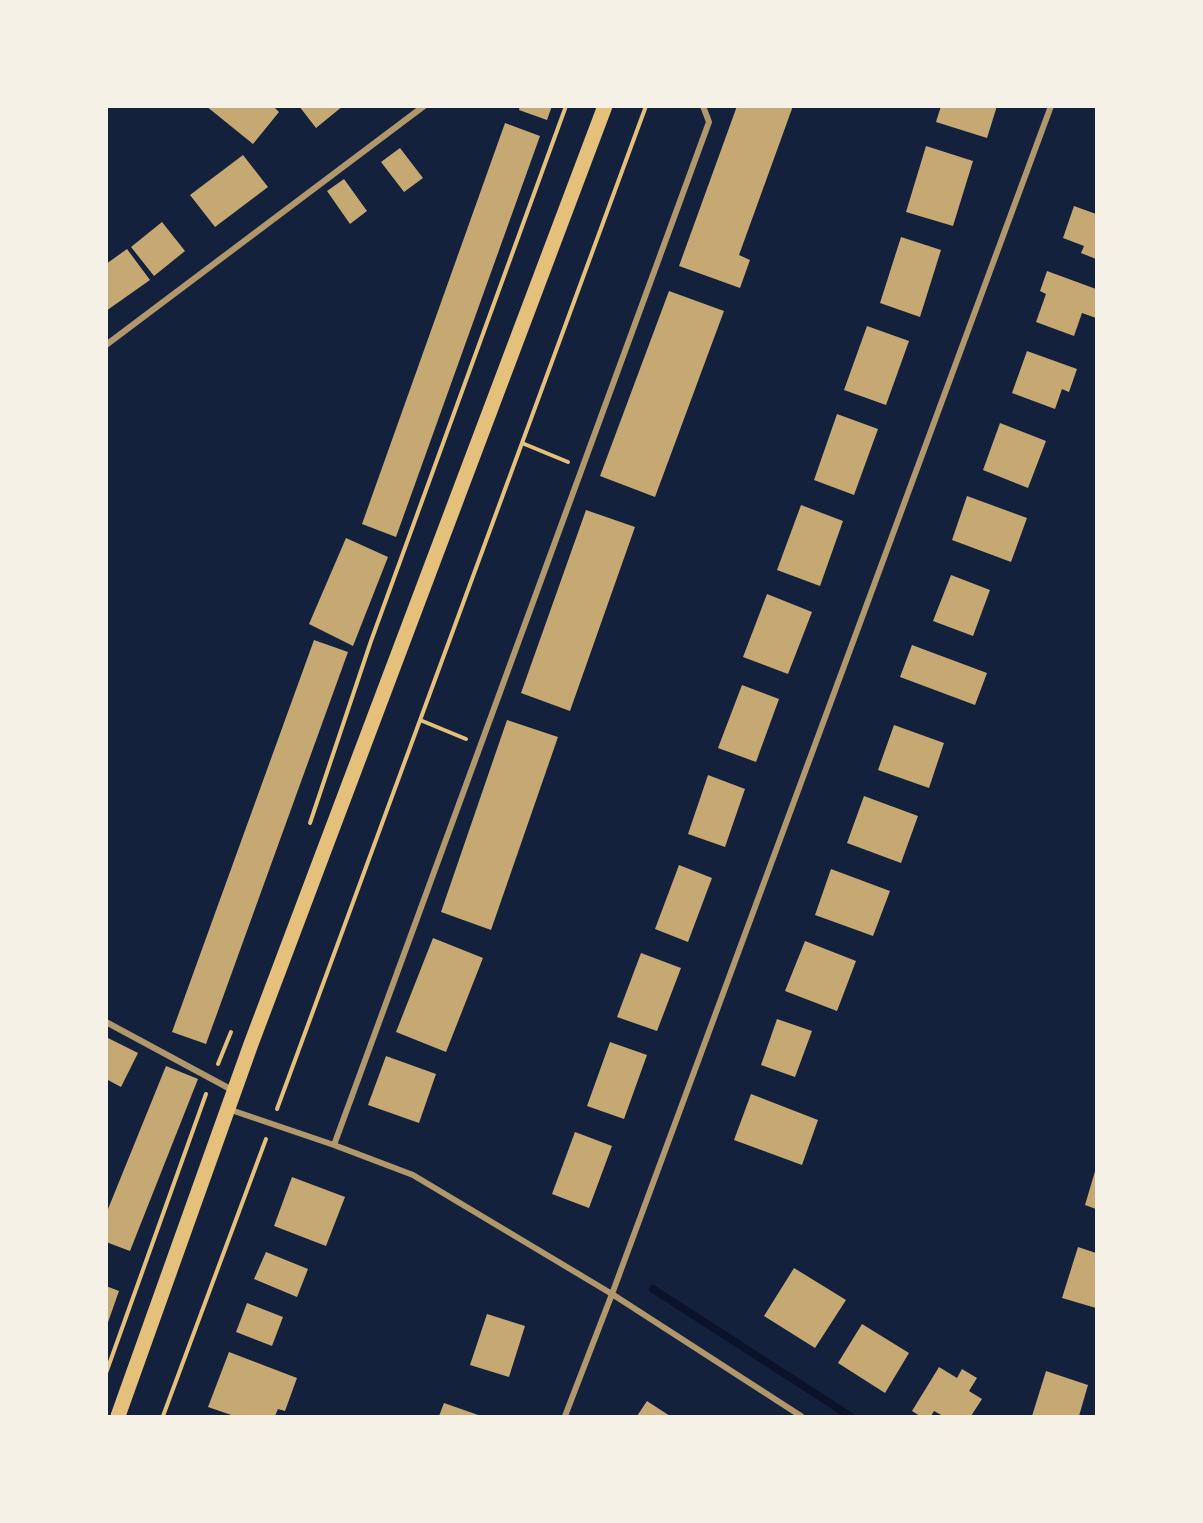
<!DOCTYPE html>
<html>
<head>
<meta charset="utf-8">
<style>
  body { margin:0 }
  #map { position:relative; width:1203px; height:1523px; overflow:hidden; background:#14213d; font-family:"PT Sans",sans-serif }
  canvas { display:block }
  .frame { position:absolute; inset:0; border:108px solid #f6f1e7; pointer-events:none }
</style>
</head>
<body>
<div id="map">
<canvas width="1203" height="1523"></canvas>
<div class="frame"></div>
</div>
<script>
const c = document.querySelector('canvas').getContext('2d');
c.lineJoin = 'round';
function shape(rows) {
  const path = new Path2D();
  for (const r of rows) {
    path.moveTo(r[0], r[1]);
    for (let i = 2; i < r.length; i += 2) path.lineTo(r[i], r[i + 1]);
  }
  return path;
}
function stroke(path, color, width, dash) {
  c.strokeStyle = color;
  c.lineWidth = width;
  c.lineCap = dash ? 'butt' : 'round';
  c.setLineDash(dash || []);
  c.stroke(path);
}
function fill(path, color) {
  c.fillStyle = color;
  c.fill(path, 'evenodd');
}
stroke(shape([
  [653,1289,850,1416]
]), '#0b132b', 8);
fill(shape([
  [206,106,273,106,279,112,253,144],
  [299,106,343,106,316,128],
  [520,106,552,106,547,120,519,110],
  [737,106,793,106,739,255,750,260,740,288,679,266],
  [941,106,997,106,987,138,936,122],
  [505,123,540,136,396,537,362,524],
  [926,146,973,161,953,226,906,212],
  [400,148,423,178,404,192,381,162],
  [243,155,268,187,215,227,190,195],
  [344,179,367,211,350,224,327,191],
  [1074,206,1096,214,1096,259,1081,253,1084,246,1063,238],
  [162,222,185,251,154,276,131,247],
  [901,237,941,250,920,317,880,303],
  [127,249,150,280,106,311,106,264],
  [1047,271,1096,289,1096,318,1082,313,1074,336,1036,322,1046,294,1040,291],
  [669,291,724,311,655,497,600,476],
  [867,326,909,341,886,405,844,390],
  [1027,351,1077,369,1069,392,1062,389,1055,409,1012,393],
  [837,414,878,429,854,495,814,480],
  [1000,423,1046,441,1028,488,983,470],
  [967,496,1027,518,1011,562,952,540],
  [801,505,843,521,820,586,777,570],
  [586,510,635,527,570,711,521,693],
  [346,538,388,557,353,646,309,624],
  [951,575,990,590,973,636,933,621],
  [767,594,812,612,788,674,743,657],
  [314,640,348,652,206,1044,172,1032],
  [912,645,987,673,975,705,900,677],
  [742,685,779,699,756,762,718,748],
  [507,720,558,737,491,930,441,912],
  [894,725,944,743,929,788,878,770],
  [708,775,745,789,725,847,688,834],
  [864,796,918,816,901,863,847,843],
  [679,865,712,878,688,942,655,929],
  [831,869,890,891,873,936,815,915],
  [433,938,483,958,446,1052,396,1032],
  [805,941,856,961,837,1011,785,991],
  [641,953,681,968,657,1031,617,1017],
  [777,1019,812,1031,795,1077,761,1065],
  [106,1037,138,1053,121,1087,106,1079],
  [610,1042,647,1055,624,1119,587,1106],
  [386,1056,436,1074,419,1123,368,1105],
  [166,1066,198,1079,130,1251,106,1242,106,1214],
  [751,1094,818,1120,802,1165,734,1140],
  [575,1132,612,1146,589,1208,552,1194],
  [1096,1168,1096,1209,1085,1205],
  [292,1177,345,1197,326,1246,274,1226],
  [1078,1247,1096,1253,1096,1308,1062,1298],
  [266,1252,308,1269,297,1297,254,1279],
  [794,1268,846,1300,815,1348,764,1316],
  [106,1286,119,1291,107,1325,106,1325],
  [247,1303,283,1317,272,1346,236,1332],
  [487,1314,525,1326,509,1377,470,1365],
  [862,1324,909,1353,885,1393,838,1363],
  [229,1352,297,1378,285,1411,278,1409,275,1416,234,1416,208,1407],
  [939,1367,957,1378,962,1369,977,1378,969,1391,982,1399,971,1416,943,1416,934,1411,931,1416,920,1416,912,1411],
  [1046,1371,1088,1385,1079,1416,1032,1416],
  [647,1401,670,1416,637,1416],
  [444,1403,481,1416,439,1416]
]), '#c6a872');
stroke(shape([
  [522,443,568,462],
  [420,720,466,739],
  [310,823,371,641,566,106],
  [218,1064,231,1032],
  [277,1109,646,106],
  [106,1373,206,1094],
  [163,1416,266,1139]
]), '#e5c07b', 4);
stroke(shape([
  [106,345,424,106],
  [106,1022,234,1091],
  [228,1109,334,1145,413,1175,612,1294,801,1416],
  [334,1145,709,122,703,106],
  [565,1416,612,1294,1051,106]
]), '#b1986c', 6);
stroke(shape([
  [118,1416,251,1044,605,106]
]), '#e5c07b', 15);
</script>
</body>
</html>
